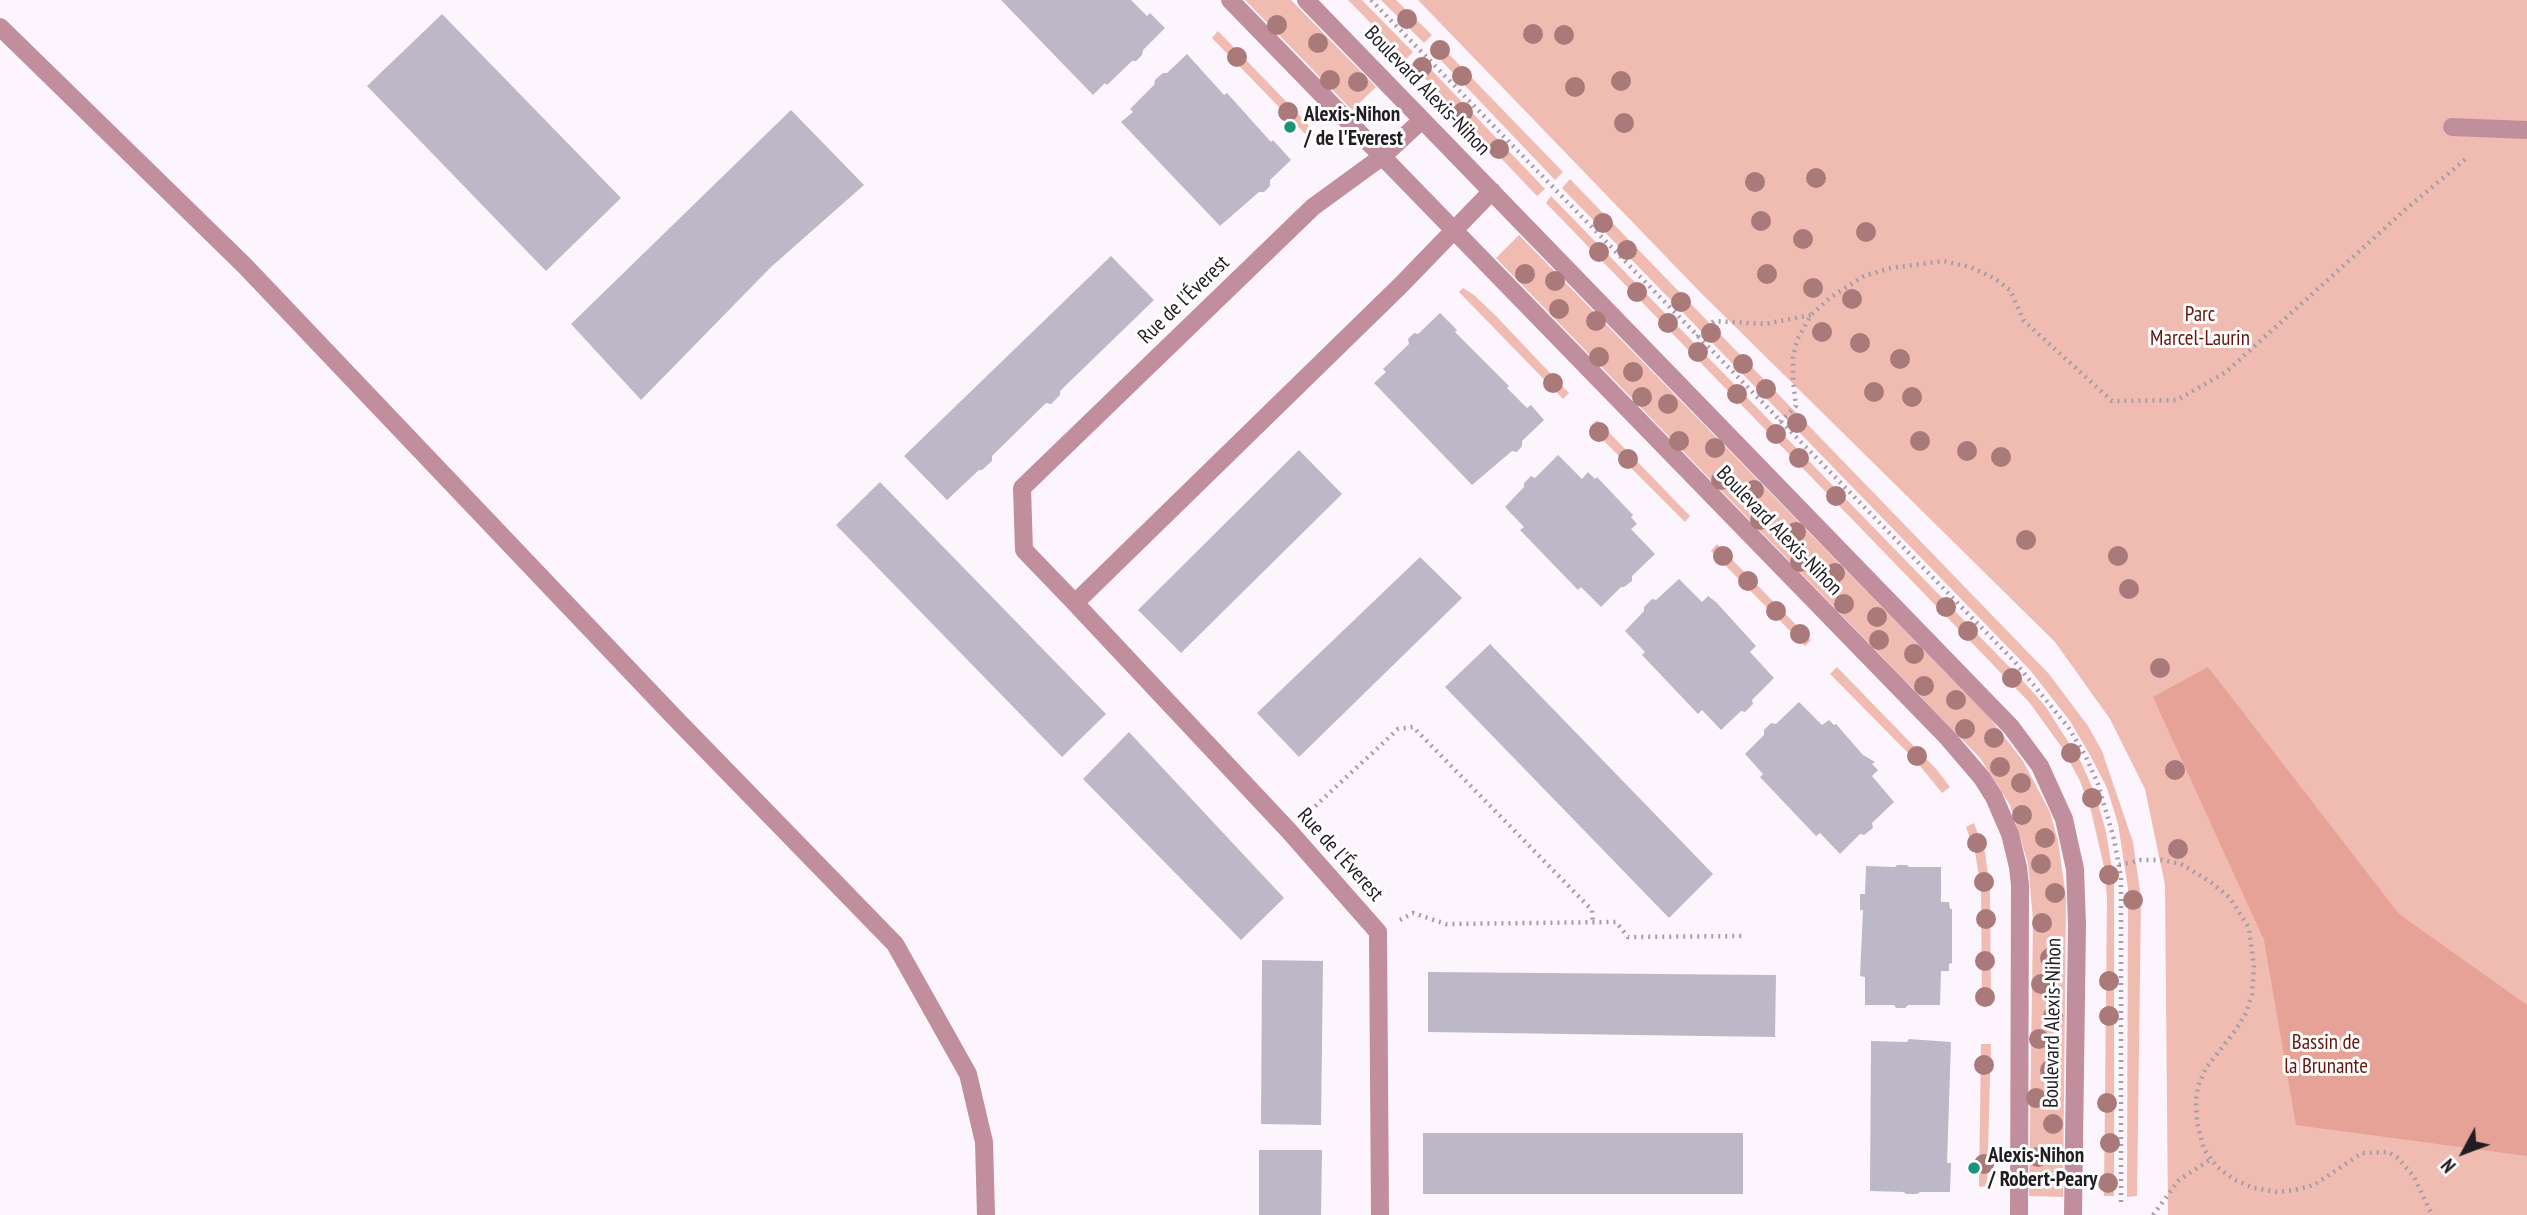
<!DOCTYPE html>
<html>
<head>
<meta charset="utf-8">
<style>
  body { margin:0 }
  #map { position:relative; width:2527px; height:1215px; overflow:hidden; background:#fdf5fd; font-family:"PT Sans Narrow",sans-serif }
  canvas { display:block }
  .north { position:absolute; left:2429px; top:1117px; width:70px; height:70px; -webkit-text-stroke:5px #fff; paint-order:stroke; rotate:229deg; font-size:19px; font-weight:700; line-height:28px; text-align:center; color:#211c21 }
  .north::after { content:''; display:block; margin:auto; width:24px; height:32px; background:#211c21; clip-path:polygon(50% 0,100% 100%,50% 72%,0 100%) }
</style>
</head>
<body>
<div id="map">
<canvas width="2527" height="1215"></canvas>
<div class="north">N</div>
</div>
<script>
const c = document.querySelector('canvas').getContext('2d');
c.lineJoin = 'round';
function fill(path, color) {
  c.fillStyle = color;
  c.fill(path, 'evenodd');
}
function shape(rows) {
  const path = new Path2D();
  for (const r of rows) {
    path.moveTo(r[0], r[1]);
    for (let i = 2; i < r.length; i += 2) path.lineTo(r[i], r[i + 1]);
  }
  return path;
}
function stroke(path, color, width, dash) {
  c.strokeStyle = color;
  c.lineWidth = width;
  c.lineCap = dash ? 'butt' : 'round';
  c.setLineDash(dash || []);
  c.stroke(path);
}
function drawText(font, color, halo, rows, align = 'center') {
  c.font = font + ' "PT Sans Narrow",sans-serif';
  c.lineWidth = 6;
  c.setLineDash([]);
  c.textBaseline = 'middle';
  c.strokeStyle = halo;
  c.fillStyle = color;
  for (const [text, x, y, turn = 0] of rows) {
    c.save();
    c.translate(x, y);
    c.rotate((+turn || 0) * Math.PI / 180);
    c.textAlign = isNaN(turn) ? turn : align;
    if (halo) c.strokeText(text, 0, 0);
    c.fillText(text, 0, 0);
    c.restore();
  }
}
fill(shape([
  [1245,0,1291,0,1376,87,1352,110],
  [1348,0,1362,0,1413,52,1406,59],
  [1381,0,1396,0,1432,35,1424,43],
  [1418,0,2527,0,2527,1215,2168,1215,2165,885,2145,789,2110,719,2055,642,1701,293],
  [1218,31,1305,121,1315,135,1310,139,1212,38],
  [1440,45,1563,172,1555,180,1433,52],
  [1422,60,1545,189,1537,196,1414,67],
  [1570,179,2049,674,2088,726,2102,751,2133,842,2141,898,2137,1196,2127,1197,2128,888,2118,824,2107,788,2090,755,2070,721,2030,670,1562,188],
  [1551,196,2024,682,2046,707,2081,762,2096,796,2106,832,2114,881,2114,1196,2104,1196,2107,900,2105,871,2091,811,2080,781,2063,749,2029,702,1546,203],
  [1519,235,1989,717,2023,761,2050,812,2058,841,2066,897,2063,1197,2029,1196,2033,920,2028,863,2010,805,1980,758,1496,258],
  [1463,288,1474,295,1496,316,1569,393,1563,399,1459,292],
  [1597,420,1690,516,1685,522,1590,427],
  [1717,544,1811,640,1805,646,1711,551],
  [1837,667,1937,770,1950,787,1942,793,1916,761,1830,674],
  [1974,823,1985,852,1990,890,1991,1006,1982,1006,1981,889,1975,852,1966,827],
  [1981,1044,1991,1044,1987,1186,1979,1187]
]), '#f0bbb1');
fill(shape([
  [2208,667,2399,914,2527,1005,2527,1156,2296,1125,2264,940,2153,697]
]), '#e6a296');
fill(shape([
  [1001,0,1131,0,1147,16,1150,13,1165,28,1143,50,1142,55,1136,61,1132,61,1107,85,1105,83,1093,95],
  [442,14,621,198,546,271,367,86],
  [1187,54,1224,95,1227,93,1271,142,1273,140,1291,160,1270,180,1270,186,1264,192,1259,192,1220,226,1121,122,1133,112,1130,109,1154,85,1155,80,1163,73,1167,73],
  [791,110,864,185,771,267,641,400,571,324],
  [1111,256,1154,300,1060,391,1060,395,1051,404,1046,403,992,456,992,461,982,470,979,470,947,500,904,456],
  [1440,313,1457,330,1455,332,1509,386,1507,388,1527,408,1531,405,1544,420,1522,441,1522,446,1517,452,1512,451,1472,485,1374,383,1386,372,1383,369,1409,344,1408,339,1414,333,1418,334],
  [1299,450,1342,494,1181,653,1138,610],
  [1558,455,1582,479,1588,472,1595,479,1597,477,1633,515,1631,517,1637,524,1631,529,1655,554,1632,576,1632,581,1624,587,1621,587,1601,607,1581,587,1578,590,1520,530,1524,527,1505,507,1524,487,1524,483,1531,476,1535,478],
  [880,482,1106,714,1062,757,836,525],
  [1420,557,1462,598,1299,757,1257,713],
  [1679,579,1702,602,1708,596,1716,602,1756,646,1750,652,1774,678,1752,700,1753,704,1745,712,1741,711,1721,730,1702,710,1698,714,1642,655,1645,652,1625,631,1644,611,1644,607,1652,599,1656,600],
  [1490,644,1713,874,1669,918,1445,687],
  [1799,702,1822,725,1829,720,1834,725,1836,724,1863,755,1875,762,1872,764,1878,770,1872,776,1894,802,1872,823,1873,828,1864,835,1860,834,1840,854,1820,833,1816,836,1760,777,1763,774,1745,754,1764,735,1764,730,1771,723,1776,724],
  [1129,732,1284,898,1241,940,1083,779],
  [1897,865,1907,865,1909,867,1941,867,1941,902,1949,902,1950,909,1952,909,1952,963,1949,964,1949,971,1941,971,1940,1005,1908,1005,1905,1008,1896,1008,1894,1005,1865,1005,1865,977,1860,976,1863,910,1860,910,1860,894,1865,894,1866,866,1895,867],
  [1262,960,1323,961,1321,1125,1261,1124],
  [1428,972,1776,975,1775,1037,1428,1032],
  [1909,1039,1951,1042,1947,1163,1951,1163,1950,1192,1920,1192,1917,1194,1906,1194,1904,1192,1870,1191,1871,1041,1907,1042],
  [1423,1133,1743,1133,1743,1194,1423,1194],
  [1259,1150,1322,1150,1321,1215,1259,1215]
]), '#bcb8c8');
stroke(shape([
  [1371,0,2014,661,2068,727,2085,755,2098,784,2114,839,2121,877,2121,1204],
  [1697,337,1714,321,1765,324,1811,315],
  [1780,422,1796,406,1793,380,1793,357,1797,340,1811,315,1831,297,1864,276,1891,268,1944,261,1970,267,1994,278,2010,290,2024,321,2112,401,2177,400,2226,372,2406,209,2468,157],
  [1310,811,1398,729,1413,727,1592,910,1593,923],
  [2119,865,2141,860,2162,860,2181,864,2212,883,2230,898,2249,928,2254,967,2252,994,2246,1013,2235,1031,2206,1068,2198,1086,2196,1100,2197,1123,2204,1149,2217,1167,2235,1180,2254,1188,2277,1192,2295,1190,2314,1185,2362,1153,2388,1152,2398,1158,2414,1177,2432,1215],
  [1400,920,1413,913,1446,924,1616,922,1628,937,1746,936],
  [2153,1215,2179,1180,2211,1159]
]), '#a59ea5', 4.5, [2, 5]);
stroke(shape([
  [0,27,245,266,676,719,895,944,968,1074,984,1142,986,1215],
  [2452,127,2527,130]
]), '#c18e9d', 18);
stroke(shape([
  [1230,0,1946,736,1982,778,1994,797,2010,834,2018,867,2020,885,2019,1215],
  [1306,0,2011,727,2040,766,2064,819,2075,869,2077,925,2073,1215],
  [1422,120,1383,156,1313,207,1022,488,1024,550,1075,603,1401,285,1492,191],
  [1075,603,1289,831,1378,932,1380,1215]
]), '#c18e9d', 18);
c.fillStyle = '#a97a79';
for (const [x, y] of [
  [1407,19],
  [1277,25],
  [1533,34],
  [1564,35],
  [1318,43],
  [1440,50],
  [1237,57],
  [1422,67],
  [1462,76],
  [1330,80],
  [1621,81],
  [1358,82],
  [1575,87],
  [1288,112],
  [1463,112],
  [1624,123],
  [1499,149],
  [1816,178],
  [1755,182],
  [1761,221],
  [1603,223],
  [1866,232],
  [1803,239],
  [1627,250],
  [1599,252],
  [1525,274],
  [1767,274],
  [1555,281],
  [1813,288],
  [1637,292],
  [1852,299],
  [1681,302],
  [1559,309],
  [1596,321],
  [1668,323],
  [1822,332],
  [1711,333],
  [1860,343],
  [1698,352],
  [1599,357],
  [1900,359],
  [1743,364],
  [1633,372],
  [1553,383],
  [1766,389],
  [1874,392],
  [1737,394],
  [1642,397],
  [1912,397],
  [1668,404],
  [1797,423],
  [1599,432],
  [1776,434],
  [1679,441],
  [1920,441],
  [1715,448],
  [1967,451],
  [2001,457],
  [1799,458],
  [1628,459],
  [1721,480],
  [1754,490],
  [1836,496],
  [1760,520],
  [1796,532],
  [2026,540],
  [1723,556],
  [2118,556],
  [1800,562],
  [1835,573],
  [1748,581],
  [2129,589],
  [1844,604],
  [1946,607],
  [1776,611],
  [1877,617],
  [1968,631],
  [1800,634],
  [1879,640],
  [1914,654],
  [2160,668],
  [2012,678],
  [1924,686],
  [1956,700],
  [1965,729],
  [1994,738],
  [2071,753],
  [1917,756],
  [2000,767],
  [2175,770],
  [2021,783],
  [2092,798],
  [2022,815],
  [2045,838],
  [1977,843],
  [2178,849],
  [2041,864],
  [2109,875],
  [1984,882],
  [2055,893],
  [2133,900],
  [1986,919],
  [2042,923],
  [2050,958],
  [1985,961],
  [2109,981],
  [2041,984],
  [1985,997],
  [2053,1016],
  [2109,1016],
  [2039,1039],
  [1984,1065],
  [2050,1070],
  [2036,1098],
  [2107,1103],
  [2053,1124],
  [2110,1143],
  [2038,1157],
  [1984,1164],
  [2108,1183]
]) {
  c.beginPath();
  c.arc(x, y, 10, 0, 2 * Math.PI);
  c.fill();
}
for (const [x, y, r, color] of [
  [1290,127,7,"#19947a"],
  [1974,1168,7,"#19947a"]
]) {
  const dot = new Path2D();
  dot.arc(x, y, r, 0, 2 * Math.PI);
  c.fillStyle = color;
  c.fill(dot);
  stroke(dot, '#fff', 2.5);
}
drawText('21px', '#211c21', '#fff', [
  ["Boulevard Alexis-Nihon",1427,91,46],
  ["Rue de l'Éverest",1184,300,-44],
  ["Boulevard Alexis-Nihon",1779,531,46],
  ["Rue de l'Éverest",1340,855,48],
  ["Boulevard Alexis-Nihon",2053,1023,-89]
]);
drawText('bold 21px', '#211c21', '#fff', [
  ["Alexis-Nihon",1304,115],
  ["/ de l'Everest",1304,139],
  ["Alexis-Nihon",1988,1156],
  ["/ Robert-Peary",1988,1180]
], 'left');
drawText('21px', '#65150d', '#fff', [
  ["Parc",2200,315],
  ["Marcel-Laurin",2200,339],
  ["Bassin de",2326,1043],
  ["la Brunante",2326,1067]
]);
</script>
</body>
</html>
